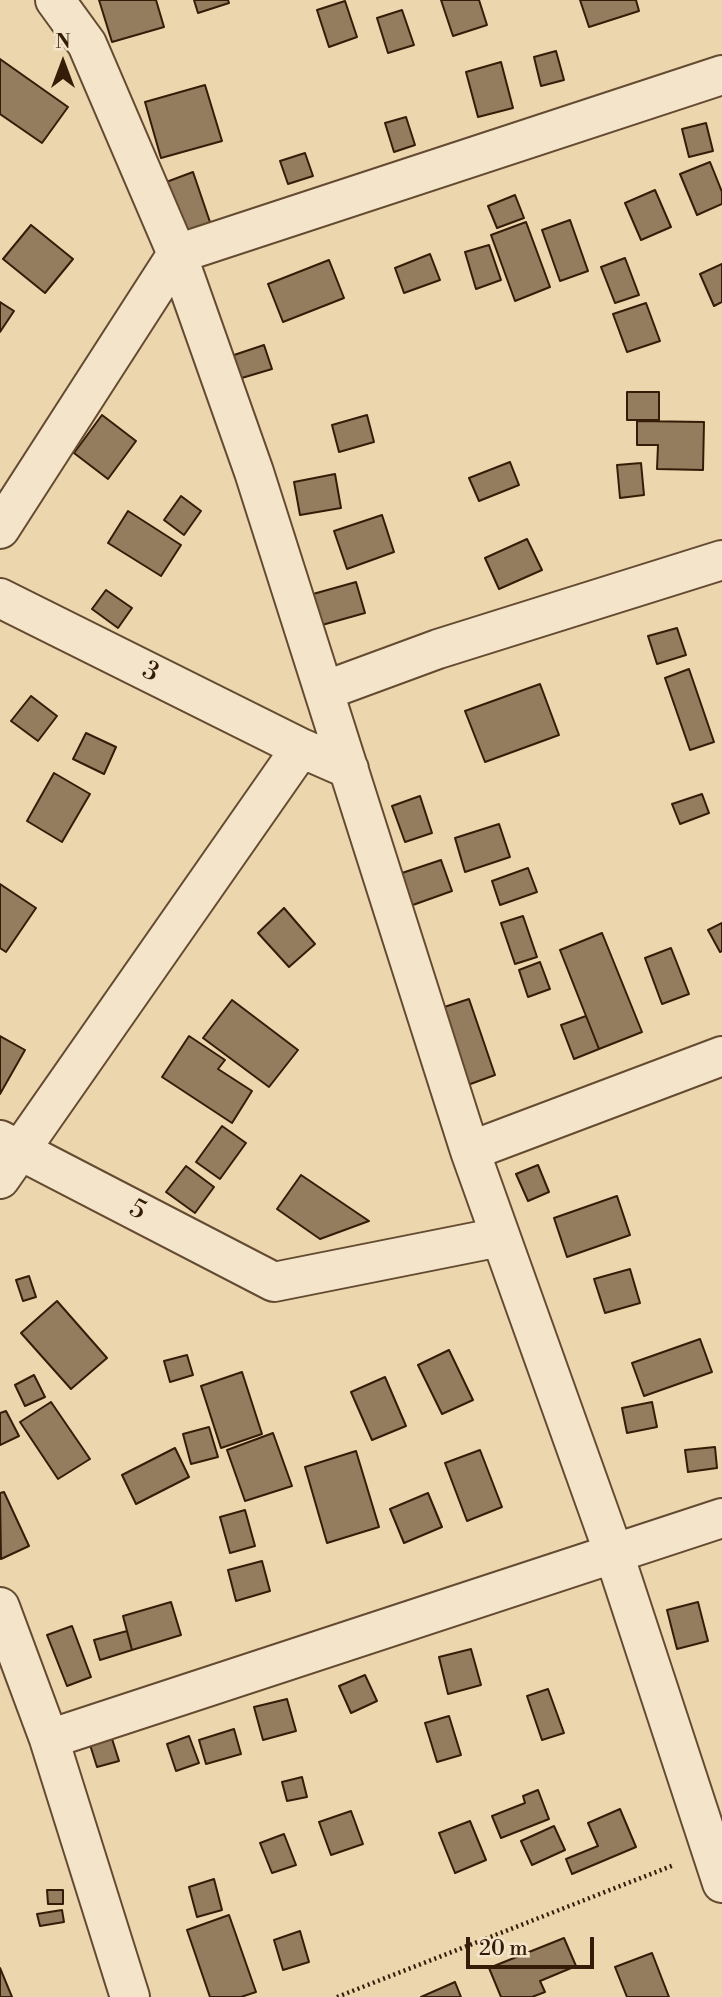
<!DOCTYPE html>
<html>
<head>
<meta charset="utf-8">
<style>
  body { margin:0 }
  #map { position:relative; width:722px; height:1997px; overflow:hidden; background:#ecd6ad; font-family:"Libre Bodoni",serif }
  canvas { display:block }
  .north { position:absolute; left:28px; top:28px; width:70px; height:70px; -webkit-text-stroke:5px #f3e4ca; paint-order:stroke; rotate:0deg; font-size:19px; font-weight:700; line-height:28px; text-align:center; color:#351c08 }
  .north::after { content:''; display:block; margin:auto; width:24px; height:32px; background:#351c08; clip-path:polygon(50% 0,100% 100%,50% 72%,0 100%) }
  .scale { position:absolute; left:466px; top:1937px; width:128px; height:32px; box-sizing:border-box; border:4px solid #351c08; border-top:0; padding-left:9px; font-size:21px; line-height:24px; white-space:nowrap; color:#351c08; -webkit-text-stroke:5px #f3e4ca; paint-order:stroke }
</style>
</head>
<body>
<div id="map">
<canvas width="722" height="1997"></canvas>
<div class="north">N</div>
<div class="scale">20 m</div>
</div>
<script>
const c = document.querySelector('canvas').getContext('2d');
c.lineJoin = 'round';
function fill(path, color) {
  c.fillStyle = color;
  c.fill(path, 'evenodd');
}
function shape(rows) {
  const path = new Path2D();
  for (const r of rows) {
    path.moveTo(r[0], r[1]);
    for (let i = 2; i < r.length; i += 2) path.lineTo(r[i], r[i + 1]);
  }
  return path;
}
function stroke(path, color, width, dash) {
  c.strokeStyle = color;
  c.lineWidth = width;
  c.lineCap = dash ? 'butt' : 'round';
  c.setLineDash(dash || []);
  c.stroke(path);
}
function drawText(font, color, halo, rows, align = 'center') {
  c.font = font + ' "Libre Bodoni",serif';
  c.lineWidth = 5;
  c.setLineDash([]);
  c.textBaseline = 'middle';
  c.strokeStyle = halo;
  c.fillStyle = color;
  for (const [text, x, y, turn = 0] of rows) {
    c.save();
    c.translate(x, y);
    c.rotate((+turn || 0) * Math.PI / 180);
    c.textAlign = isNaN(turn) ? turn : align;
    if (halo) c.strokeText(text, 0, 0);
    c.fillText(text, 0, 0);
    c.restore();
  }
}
const building = shape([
  [99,0,156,0,164,27,112,42,99,0],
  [194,0,228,0,229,3,198,13,194,0],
  [441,0,479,0,487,25,453,36,441,0],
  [580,0,636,0,639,11,589,27,580,0],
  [345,1,357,37,329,47,317,10,345,1],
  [402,10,414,45,388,53,377,18,402,10],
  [556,51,564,80,541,86,534,57,556,51],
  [0,59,68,107,42,143,0,114,0,59],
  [501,62,513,108,478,117,466,72,501,62],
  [205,85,222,141,161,158,145,102,205,85],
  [406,117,415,145,394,152,385,123,406,117],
  [706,123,713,151,689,157,682,129,706,123],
  [305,153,313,176,288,184,280,161,305,153],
  [710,162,722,192,722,204,697,215,680,174,710,162],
  [193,172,211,225,179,235,161,184,193,172],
  [655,190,671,227,641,240,625,203,655,190],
  [515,195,524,218,497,228,488,206,515,195],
  [570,220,588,271,560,281,542,230,570,220],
  [526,222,550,287,515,301,491,235,526,222],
  [31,225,73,259,45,293,3,259,31,225],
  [489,245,501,280,476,289,465,252,489,245],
  [430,254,440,280,404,293,395,268,430,254],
  [625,258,639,295,615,303,601,267,625,258],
  [329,260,344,298,283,322,268,284,329,260],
  [722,264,722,302,714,306,700,274,722,264],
  [0,302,14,311,0,332,0,302],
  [646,303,660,341,627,352,613,314,646,303],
  [264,345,272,369,235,380,228,357,264,345],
  [627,392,659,392,659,420,627,420,627,392],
  [102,415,136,441,108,479,74,453,102,415],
  [367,415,374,442,339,452,332,425,367,415],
  [637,421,704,422,703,470,657,469,658,445,637,445,637,421],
  [510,462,519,485,479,501,469,478,510,462],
  [641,463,644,495,620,498,617,465,641,463],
  [335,474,341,508,300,515,294,482,335,474],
  [181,496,201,511,184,535,164,520,181,496],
  [128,511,181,545,161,576,108,543,128,511],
  [382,515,394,552,347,569,334,531,382,515],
  [527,539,542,570,499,589,485,558,527,539],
  [356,582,365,613,322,625,313,594,356,582],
  [106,590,132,608,118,628,92,609,106,590],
  [677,628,686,655,657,664,648,636,677,628],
  [689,669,714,742,690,750,665,678,689,669],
  [540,684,559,735,485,762,465,711,540,684],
  [31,696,57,716,38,741,11,721,31,696],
  [86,733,116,747,104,774,73,759,86,733],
  [54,773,90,794,62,842,27,821,54,773],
  [702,794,709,813,680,824,672,804,702,794],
  [420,796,432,833,405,842,392,806,420,796],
  [499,824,510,857,465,872,455,838,499,824],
  [441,860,452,891,410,906,399,874,441,860],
  [528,868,537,892,500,905,492,881,528,868],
  [0,884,36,908,6,952,0,948,0,884],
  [284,908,315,944,289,967,258,933,284,908],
  [523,916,537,957,515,964,501,923,523,916],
  [722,923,722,951,720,952,708,930,722,923],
  [602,933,642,1032,599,1049,560,950,602,933],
  [671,948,689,994,662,1004,645,958,671,948],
  [540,962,550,989,528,997,519,970,540,962],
  [469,999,495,1075,465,1086,438,1009,469,999],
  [232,1000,298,1050,269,1087,203,1038,232,1000],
  [586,1016,599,1049,574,1059,561,1025,586,1016],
  [0,1036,25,1050,0,1094,0,1036],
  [189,1036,225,1060,218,1069,252,1091,232,1123,162,1077,189,1036],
  [222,1126,246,1143,220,1179,196,1162,222,1126],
  [538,1165,549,1192,528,1201,516,1174,538,1165],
  [186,1166,214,1187,195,1213,166,1192,186,1166],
  [301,1175,369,1221,320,1239,277,1209,301,1175],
  [617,1196,630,1235,567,1257,554,1218,617,1196],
  [630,1269,640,1303,605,1313,594,1279,630,1269],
  [29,1276,36,1297,23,1301,16,1280,29,1276],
  [57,1301,107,1358,71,1389,21,1333,57,1301],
  [700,1339,712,1372,644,1396,632,1363,700,1339],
  [449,1350,473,1400,442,1414,418,1365,449,1350],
  [187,1355,193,1375,170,1382,164,1361,187,1355],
  [242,1372,262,1434,221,1448,201,1386,242,1372],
  [34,1375,45,1397,25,1406,15,1385,34,1375],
  [385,1377,406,1426,372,1440,351,1392,385,1377],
  [51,1402,90,1459,58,1479,20,1422,51,1402],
  [652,1402,657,1427,627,1433,622,1408,652,1402],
  [6,1411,19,1436,0,1445,0,1413,6,1411],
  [209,1427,218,1457,191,1464,183,1434,209,1427],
  [273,1433,292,1486,245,1501,227,1450,273,1433],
  [715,1447,717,1468,688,1472,685,1450,715,1447],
  [175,1448,189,1477,136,1504,122,1475,175,1448],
  [480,1450,502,1507,467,1521,445,1463,480,1450],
  [356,1451,379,1527,327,1543,305,1467,356,1451],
  [4,1492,29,1546,1,1559,0,1493,4,1492],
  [428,1493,442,1527,404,1543,390,1509,428,1493],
  [245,1510,255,1546,230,1553,220,1517,245,1510],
  [262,1561,270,1591,236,1601,228,1570,262,1561],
  [171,1602,181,1635,132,1650,123,1616,171,1602],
  [698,1602,708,1641,677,1649,667,1610,698,1602],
  [72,1626,91,1677,67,1686,47,1635,72,1626],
  [127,1631,132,1650,100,1660,94,1640,127,1631],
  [471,1649,481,1685,448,1694,439,1657,471,1649],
  [365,1675,377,1701,351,1713,339,1686,365,1675],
  [548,1689,564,1733,542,1740,527,1696,548,1689],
  [287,1699,296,1731,263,1740,254,1707,287,1699],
  [449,1716,461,1755,437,1762,425,1723,449,1716],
  [108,1726,119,1761,97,1767,86,1732,108,1726],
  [234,1729,241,1754,206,1764,199,1740,234,1729],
  [189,1736,199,1763,176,1771,167,1744,189,1736],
  [302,1777,307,1797,287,1801,282,1782,302,1777],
  [538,1790,549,1819,501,1838,492,1816,525,1803,523,1796,538,1790],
  [620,1809,636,1847,572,1874,566,1859,598,1846,588,1823,620,1809],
  [351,1811,363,1844,331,1855,319,1822,351,1811],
  [470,1821,486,1860,455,1873,439,1833,470,1821],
  [554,1826,565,1850,532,1865,521,1841,554,1826],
  [284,1834,296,1865,272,1873,260,1843,284,1834],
  [214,1879,222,1910,197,1917,189,1887,214,1879],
  [47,1890,63,1890,63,1904,48,1904,47,1890],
  [62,1910,64,1922,40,1926,37,1914,62,1910],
  [229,1915,256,1992,241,1997,210,1997,187,1930,229,1915],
  [300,1931,309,1962,283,1970,274,1940,300,1931],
  [564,1938,576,1966,540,1981,545,1992,532,1997,501,1997,489,1968,564,1938],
  [652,1953,669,1997,627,1997,615,1967,652,1953],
  [0,1968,12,1997,0,1997,0,1968],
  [455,1982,461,1997,421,1997,455,1982]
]);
fill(building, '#947d5e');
stroke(building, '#351c08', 2);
const street = shape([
  [55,0,87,44,177,254,254,472,470,1151,613,1551,722,1883],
  [0,529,177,254,722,75],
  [0,598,301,748],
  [324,691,438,649,722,560],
  [0,1140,274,1282,500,1237],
  [470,1151,722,1056],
  [0,1179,301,748,349,769],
  [0,1607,49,1739,130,1997],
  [49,1739,722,1518]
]);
stroke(street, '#634a31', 42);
stroke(shape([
  [337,1997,674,1865]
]), '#351c08', 4.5, [2, 3.5]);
stroke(street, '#f3e4ca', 38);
drawText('26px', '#351c08', '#f3e4ca', [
  ["3",150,673,27],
  ["5",137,1211,27]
]);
</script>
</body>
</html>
